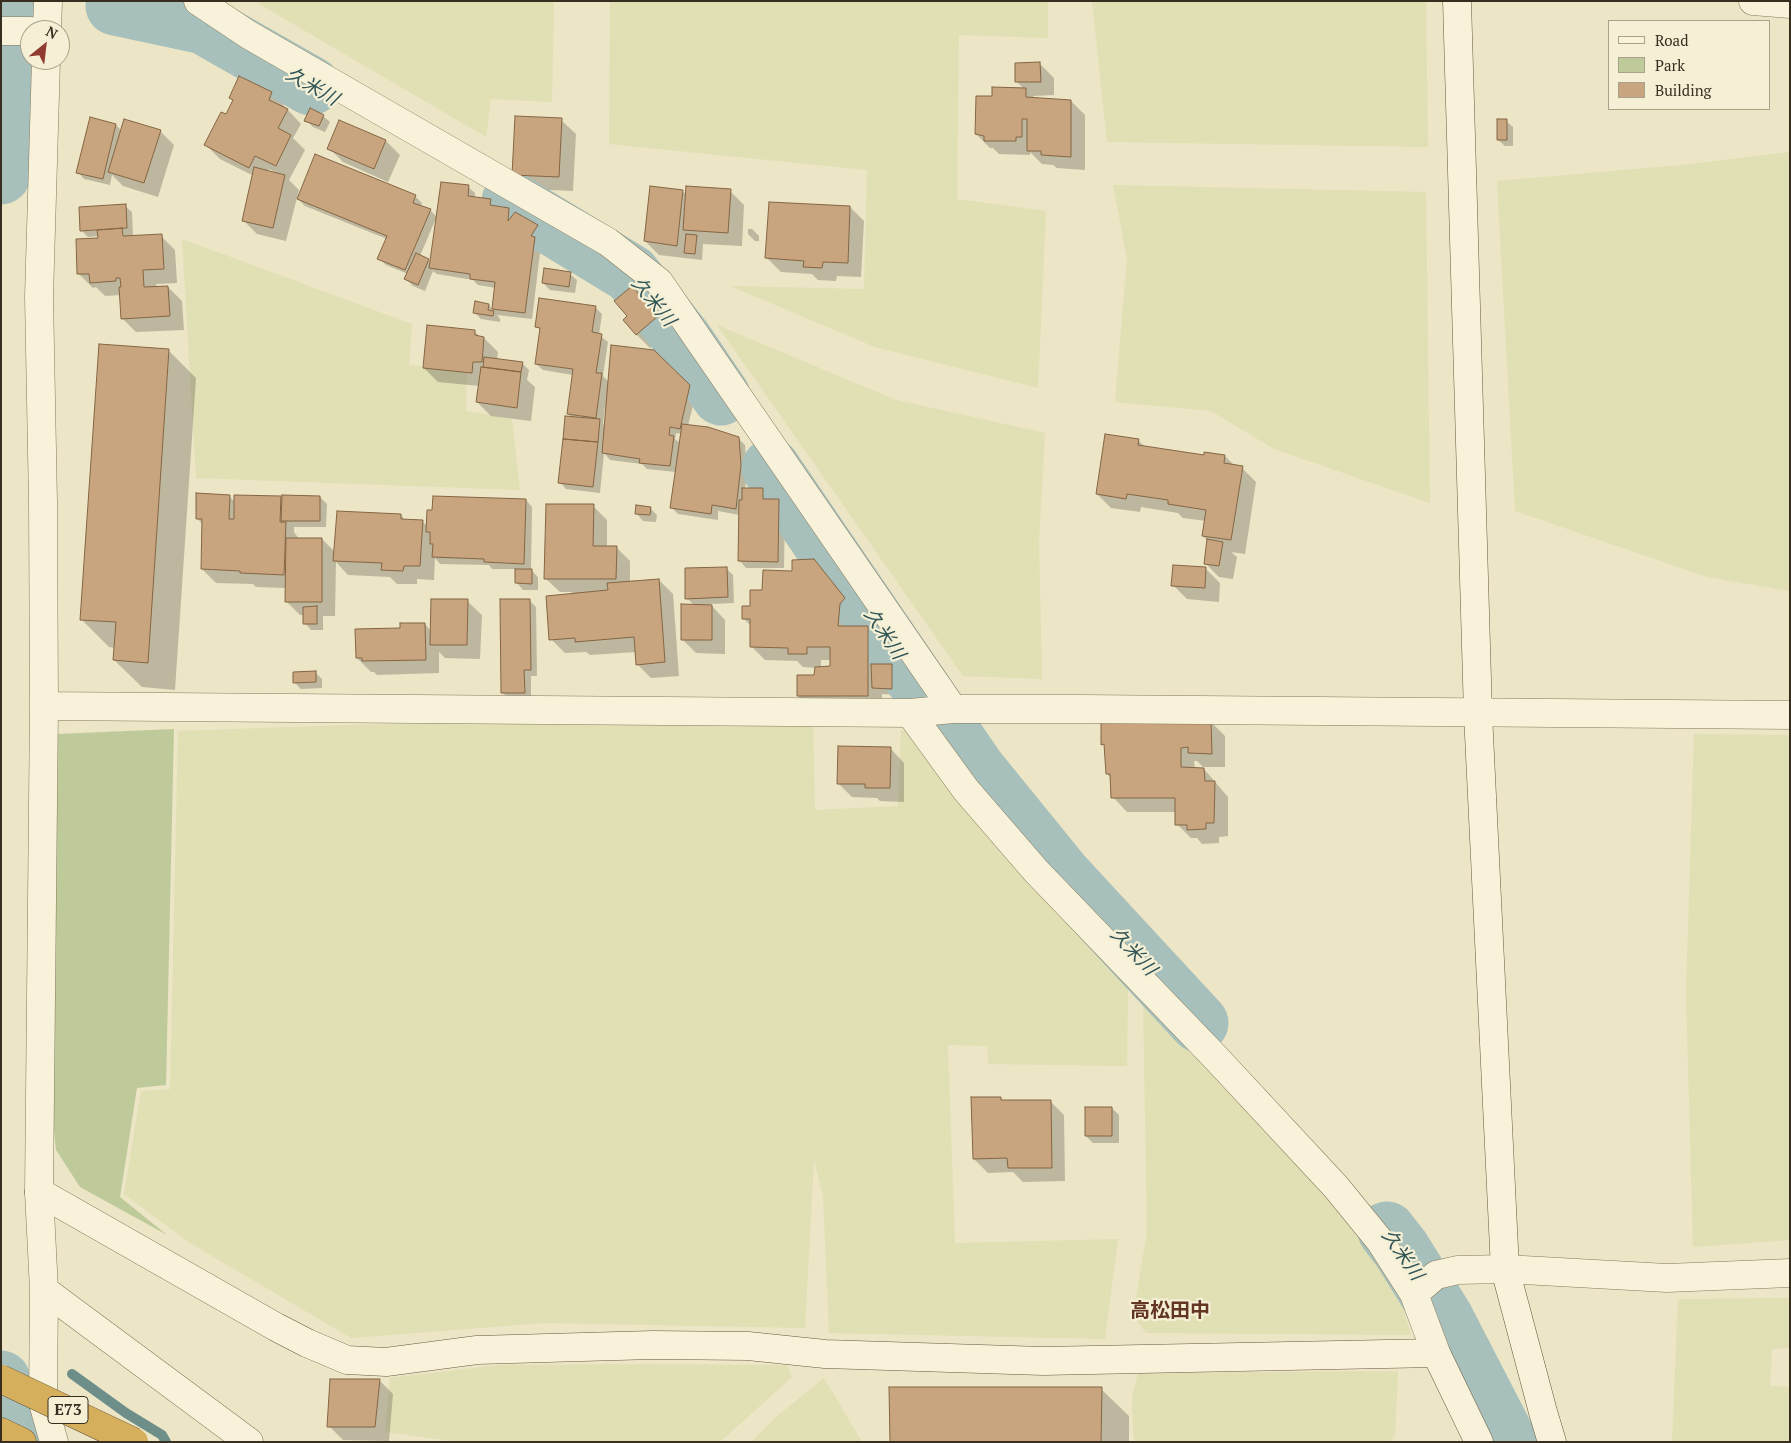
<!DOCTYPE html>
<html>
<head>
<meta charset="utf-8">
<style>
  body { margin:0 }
  #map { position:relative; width:1791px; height:1443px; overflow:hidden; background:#ece5c6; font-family:"PT Serif",serif }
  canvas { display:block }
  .frame { position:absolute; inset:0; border:2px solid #372e20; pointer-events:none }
  .legend { position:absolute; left:1608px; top:20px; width:162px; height:90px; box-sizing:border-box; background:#f4efd5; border:1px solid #a8a28d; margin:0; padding:6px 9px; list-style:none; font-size:15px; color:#372e20 }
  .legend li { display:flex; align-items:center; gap:10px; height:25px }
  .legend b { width:25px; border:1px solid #a8a28d }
  .north { position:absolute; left:20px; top:20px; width:50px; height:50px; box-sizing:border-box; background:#f4efd5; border:1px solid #a8a28d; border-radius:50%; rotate:29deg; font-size:14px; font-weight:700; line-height:20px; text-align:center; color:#372e20 }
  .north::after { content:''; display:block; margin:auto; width:18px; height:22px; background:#923b30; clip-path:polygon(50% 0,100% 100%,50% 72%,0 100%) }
</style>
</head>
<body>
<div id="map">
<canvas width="1791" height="1443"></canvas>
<div class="frame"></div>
<ul class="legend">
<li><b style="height:6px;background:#f7f2d9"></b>Road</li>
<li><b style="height:14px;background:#bfca9a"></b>Park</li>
<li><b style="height:14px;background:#c8a57e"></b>Building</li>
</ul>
<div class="north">N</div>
</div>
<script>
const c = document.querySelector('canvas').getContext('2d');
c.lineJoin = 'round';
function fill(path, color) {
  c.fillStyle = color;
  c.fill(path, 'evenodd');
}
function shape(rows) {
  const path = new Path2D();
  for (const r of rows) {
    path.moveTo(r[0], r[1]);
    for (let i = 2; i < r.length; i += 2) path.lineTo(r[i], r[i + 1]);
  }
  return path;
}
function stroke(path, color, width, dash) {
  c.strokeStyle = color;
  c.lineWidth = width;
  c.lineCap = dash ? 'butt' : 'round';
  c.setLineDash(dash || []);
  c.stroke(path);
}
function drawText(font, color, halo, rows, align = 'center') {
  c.font = font + ' "PT Serif","Noto Sans JP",serif';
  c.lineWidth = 4.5;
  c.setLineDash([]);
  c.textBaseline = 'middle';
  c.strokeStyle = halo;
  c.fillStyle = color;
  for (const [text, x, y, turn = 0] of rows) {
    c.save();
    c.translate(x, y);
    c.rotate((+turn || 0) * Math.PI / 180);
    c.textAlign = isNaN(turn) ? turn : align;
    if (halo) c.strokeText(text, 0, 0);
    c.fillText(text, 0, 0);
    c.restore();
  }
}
fill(shape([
  [254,1,554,1,552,102,491,99,486,137],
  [610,1,1048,1,1048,38,959,35,957,199,1046,211,1038,388,875,347,730,286,864,289,867,170,609,144],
  [1092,1,1426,1,1428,147,1107,142],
  [1790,152,1790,591,1707,577,1515,511,1497,181,1681,165],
  [1113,185,1426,192,1430,503,1274,449,1211,411,1115,402,1127,259],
  [182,239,412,324,409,365,467,372,466,411,512,419,520,490,196,478],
  [717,325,896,400,1045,433,1039,541,1042,679,963,676],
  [530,721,813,723,815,810,898,806,901,730,909,731,1122,976,1128,990,1127,1066,988,1064,987,1046,948,1045,955,1243,1118,1239,1105,1339,829,1333,823,1196,814,1160,805,1328,544,1323,351,1338,190,1243,124,1194,141,1091,170,1089,178,731,348,725],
  [1694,734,1790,735,1790,1240,1693,1247,1686,993],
  [1143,1000,1356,1226,1400,1297,1411,1335,1146,1333,1133,1316,1147,1232],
  [1790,1298,1790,1348,1772,1349,1770,1386,1790,1387,1790,1442,1672,1442,1678,1299],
  [627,1364,787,1365,792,1377,720,1442,459,1442,385,1432,390,1378,498,1365],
  [1398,1371,1395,1434,1390,1442,1135,1442,1133,1433,1132,1397,1138,1373],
  [824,1378,862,1442,751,1442,776,1417]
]), '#e1dfb4');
fill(shape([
  [174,729,166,1085,137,1088,120,1197,167,1235,80,1187,56,1150,53,1121,57,734]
]), '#bfca9a');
fill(shape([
  [1040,64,1054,78,1054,95,1033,96,1036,99,1071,101,1085,115,1085,170,1057,168,1053,165,1042,164,1030,152,1030,155,999,154,993,148,990,148,976,134,993,97,1024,89,1017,82],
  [240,77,272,93,301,124,293,138,305,150,289,180,299,190,286,241,257,234,243,220,254,176,220,159,206,145,227,116,234,102,230,98],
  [269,169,277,173,276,174,268,172],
  [323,116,330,122,325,132,313,127,306,120],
  [91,119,116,125,122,131,160,131,174,145,158,197,123,186,112,175,110,185,84,179,78,172],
  [561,120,576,134,573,191,527,189,513,175],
  [1506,121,1513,127,1513,146,1505,146,1498,140],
  [386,141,400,155,388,182,343,162,329,148],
  [468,187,475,193,475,198,490,200,497,207,509,209,514,215,537,226,544,233,538,242,541,245,532,319,497,315,500,319,500,322,481,319,474,312,476,303,489,305,493,310,496,288,478,285,473,280,437,274,433,271,425,291,413,286,406,279,408,274,386,265,379,258,387,239,305,206,298,199,415,196,422,203,421,207,430,210,437,217],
  [436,218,431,263,420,256],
  [682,191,687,195,730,191,744,205,742,246,703,244,702,260,659,255,645,241],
  [125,206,132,212,133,237,161,236,175,250,177,283,156,284,157,288,168,287,182,301,184,330,136,332,122,318,121,295,105,296,96,287,93,288,79,274,99,239,99,236,88,237,81,230],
  [850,207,864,221,861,277,837,276,836,281,818,280,812,274,781,272,767,258],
  [748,229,752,229,759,236,759,241,755,241,748,234],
  [570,274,577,280,575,293,550,290,543,283],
  [632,288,671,331,650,348,636,334,629,317],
  [595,307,602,314,599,335,608,342,603,376,609,382,653,352,696,393,688,426,738,438,745,445,747,472,745,490,762,490,769,496,769,500,778,501,785,507,784,568,746,568,740,561,740,515,718,511,718,520,678,514,672,508,676,472,647,469,642,464,610,460,604,453,600,493,566,489,560,482,572,418,568,414,573,375,543,370,536,364,541,331,537,326],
  [605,406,607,407,605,427,603,424],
  [676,433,682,434,680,443,675,439],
  [475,332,480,337,484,338,498,352,497,360,522,363,529,370,527,380,535,387,531,421,491,416,477,402,479,386,438,382,424,368],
  [168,350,196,378,175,690,142,687,114,660,115,648,109,647,82,620],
  [1138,440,1145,447,1205,456,1225,456,1235,466,1242,468,1256,482,1245,554,1231,552,1237,557,1233,579,1219,577,1205,563,1208,541,1203,536,1206,521,1183,518,1178,513,1141,507,1140,512,1111,508,1097,494],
  [229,496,235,502,280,497,283,500,320,497,327,504,326,527,294,527,294,532,299,539,322,539,335,552,401,515,406,521,422,521,428,527,526,500,532,507,531,570,538,577,538,590,523,590,517,583,516,569,492,569,489,565,440,564,435,558,434,580,417,579,417,584,397,584,390,577,348,575,336,562,335,616,323,616,323,630,311,630,305,623,304,615,300,615,286,601,286,588,256,587,253,584,216,583,202,569,203,525,197,518],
  [593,506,607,520,607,547,616,547,630,561,630,582,659,580,673,594,679,676,651,678,637,664,636,652,590,655,586,652,565,653,551,639,572,592,560,592,545,578],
  [650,508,657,515,656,522,643,521,637,514],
  [814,560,828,574,858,612,853,618,852,627,868,627,882,641,882,665,892,665,899,672,899,695,882,694,882,709,812,710,798,696,816,676,816,668,803,667,797,661,765,660,751,646,751,626,743,618,763,591],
  [821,660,831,660,831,668,821,668],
  [726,568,733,575,734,603,710,604,725,620,725,654,696,653,682,639,694,605,687,598],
  [1206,569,1220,583,1219,602,1187,599,1173,585],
  [529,600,536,607,537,676,531,676,531,699,509,699,503,693],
  [467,601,482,615,480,659,445,658,439,652,439,673,377,675,374,672,371,672,357,658,402,629,425,624,431,631],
  [315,672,322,679,322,688,301,689,294,682],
  [1211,722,1225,736,1225,767,1203,767,1197,761,1194,761,1195,769,1204,769,1228,797,1228,836,1219,837,1219,843,1202,844,1197,838,1191,838,1177,824,1176,812,1127,812,1113,797,1112,779,1107,774,1106,747,1103,744],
  [890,748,904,763,904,802,880,801,877,798,852,797,838,783],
  [1001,1098,1004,1102,1050,1101,1064,1115,1065,1181,1023,1182,1013,1172,988,1173,974,1159],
  [1112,1108,1119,1115,1119,1143,1093,1143,1086,1136],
  [379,1380,393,1394,389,1441,343,1440,329,1426],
  [1101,1389,1129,1416,1129,1442,891,1442]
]), '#0003');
stroke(shape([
  [72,1374,126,1413,162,1435,166,1442]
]), '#6e8e8a', 10);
stroke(shape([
  [115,6,204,25,311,86],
  [1,175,5,1],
  [511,201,631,274,684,341,721,396],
  [771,468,976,769,1063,876,1199,1023],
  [1387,1231,1401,1249,1444,1318,1508,1442],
  [1,1380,12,1442]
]), '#a7c0bb', 59);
const building = shape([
  [1040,62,1041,82,1015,82,1015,63,1040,62],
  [239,76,272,92,269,100,288,109,278,128,291,135,276,166,255,156,249,168,204,145,221,112,226,114,233,100,229,98,239,76],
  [992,87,1026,88,1026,97,1071,100,1071,157,1041,155,1041,151,1027,151,1027,119,1022,119,1022,137,1016,137,1016,141,984,141,984,136,975,134,976,96,992,96,992,87],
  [310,108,324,115,319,126,304,121,310,108],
  [515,116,562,118,559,177,512,175,515,116],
  [90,117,116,124,103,179,76,173,90,117],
  [124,119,161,130,144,183,108,172,124,119],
  [1497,119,1507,119,1507,140,1497,140,1497,119],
  [339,120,386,140,374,169,327,149,339,120],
  [315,154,416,195,413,203,431,209,405,270,377,259,387,236,297,199,315,154],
  [254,167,285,175,273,228,242,221,254,167],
  [441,182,469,185,468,196,491,199,490,205,509,208,508,221,515,212,538,225,531,236,535,237,525,313,492,309,495,282,470,279,470,274,429,268,441,182],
  [650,186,683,190,677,246,644,241,650,186],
  [686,186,731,189,728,233,683,230,686,186],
  [769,202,850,206,848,263,823,262,822,268,803,267,804,261,765,258,769,202],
  [126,204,127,228,80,231,79,207,126,204],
  [122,228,123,236,162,234,164,269,143,270,144,287,168,286,170,316,121,319,119,287,121,287,120,278,116,278,116,281,90,283,89,274,77,274,76,239,98,238,97,230,122,228],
  [686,234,697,235,695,254,684,253,686,234],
  [416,253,429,259,418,285,404,279,416,253],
  [544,268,571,272,569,287,542,283,544,268],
  [632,286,658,316,636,335,623,320,627,316,614,301,632,286],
  [539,298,596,306,592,332,602,334,596,373,602,373,596,418,567,414,573,369,535,364,540,328,535,327,539,298],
  [475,301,489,304,488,310,494,311,493,316,473,313,475,301],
  [427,325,475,330,475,335,484,337,482,362,473,362,472,373,423,368,427,325],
  [99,344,169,349,148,663,113,660,116,622,80,620,99,344],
  [611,345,654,350,690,385,680,429,670,427,669,435,674,436,670,466,639,463,640,459,602,453,611,345],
  [484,357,523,362,521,372,483,367,484,357],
  [481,367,521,372,517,408,476,402,481,367],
  [565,416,600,419,598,442,563,439,565,416],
  [682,424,708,427,739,437,741,465,736,509,712,505,711,514,670,508,682,424],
  [1105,434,1139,439,1138,445,1204,455,1204,452,1225,455,1224,463,1243,466,1231,540,1202,536,1206,510,1168,504,1168,500,1127,494,1126,499,1096,494,1105,434],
  [563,439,598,442,593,487,558,483,563,439],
  [742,488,763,488,763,499,779,499,778,562,738,561,739,500,742,500,742,488],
  [196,493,230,495,229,519,234,519,234,495,281,496,280,522,286,522,284,575,240,573,240,571,201,569,202,519,196,519,196,493],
  [282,495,320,496,320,521,281,521,282,495],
  [433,496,526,499,524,564,484,562,484,559,432,557,433,544,430,544,430,532,426,532,427,510,432,510,433,496],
  [546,504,594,504,593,546,617,546,616,579,544,579,546,504],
  [636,505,651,507,650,515,635,514,636,505],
  [337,511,401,514,401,519,423,520,420,566,404,566,403,571,381,570,382,563,333,561,337,511],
  [286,538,322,538,322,602,285,602,286,538],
  [1207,539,1223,542,1219,566,1204,564,1207,539],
  [814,559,845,598,840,604,838,626,868,626,868,696,797,696,797,675,814,675,815,667,830,666,830,647,807,647,807,654,788,654,788,648,750,647,750,619,742,619,742,606,750,606,750,590,762,590,763,570,792,571,792,560,814,559],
  [1173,565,1206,567,1205,588,1171,586,1173,565],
  [727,567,728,597,685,599,685,568,727,567],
  [515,569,532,569,532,584,515,583,515,569],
  [659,579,665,662,636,665,634,637,575,642,575,638,549,640,546,596,608,590,607,583,659,579],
  [431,599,468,599,467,645,430,645,431,599],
  [500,599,530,599,531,670,524,670,525,693,501,693,500,599],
  [681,604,712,605,712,640,681,640,681,604],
  [317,606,317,624,303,624,303,607,317,606],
  [400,623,425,623,426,660,362,661,362,658,356,658,355,629,400,628,400,623],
  [871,664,892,664,892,689,872,688,871,664],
  [316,671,316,682,293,683,293,672,316,671],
  [1101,721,1211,721,1212,754,1188,753,1188,747,1181,748,1181,767,1204,768,1205,781,1215,781,1214,823,1206,823,1206,829,1187,830,1187,825,1175,825,1175,798,1111,798,1110,774,1106,774,1104,744,1101,745,1101,721],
  [838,746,891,747,890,788,865,788,865,784,837,784,838,746],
  [971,1097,1001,1097,1001,1100,1051,1100,1052,1168,1008,1168,1007,1158,973,1159,971,1097],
  [1085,1107,1112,1107,1112,1136,1085,1136,1085,1107],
  [330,1379,380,1379,375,1427,327,1427,330,1379],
  [889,1387,1102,1387,1101,1442,890,1442,889,1387]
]);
fill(building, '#c8a57e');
stroke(building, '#846544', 1);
const street = shape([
  [198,1,249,35,608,242,659,282,953,709],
  [1753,1,1790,4],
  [47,30,48,1],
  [1,31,30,31],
  [46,60,39,297,43,502,44,706,39,1192,44,1290,43,1403,54,1442],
  [44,706,910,713,953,709,1081,709,1790,715],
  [910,713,966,790,1036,871,1216,1058,1336,1187,1380,1241,1414,1294,1436,1353],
  [44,1290,249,1442],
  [1414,1294,1436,1275,1458,1270,1505,1269,1667,1278,1790,1273]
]);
const secondary = shape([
  [1457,1,1478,714,1505,1269,1543,1412,1552,1442],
  [39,1192,276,1327,307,1343,347,1360,386,1362,477,1350,653,1345,748,1346,825,1354,1043,1361,1436,1353,1479,1442]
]);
const highway = shape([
  [1,1432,22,1442]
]);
stroke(street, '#86785d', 29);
stroke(secondary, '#685940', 29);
stroke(highway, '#544631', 29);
stroke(street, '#f7f2d9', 28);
stroke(secondary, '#f7f2d9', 28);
stroke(highway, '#d6af5c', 28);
const highwayBridge = shape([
  [1,1379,134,1442]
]);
stroke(highwayBridge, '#544631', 29, []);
stroke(highwayBridge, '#d6af5c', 28);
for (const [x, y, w] of [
  [68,1410,40]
]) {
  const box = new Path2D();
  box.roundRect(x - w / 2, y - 13.5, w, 27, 4);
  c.fillStyle = '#f4efd5';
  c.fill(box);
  stroke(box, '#372e20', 1);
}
drawText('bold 16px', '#372e20', null, [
  ["E73",68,1410]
]);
drawText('italic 19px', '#305456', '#f4efd5', [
  ["久米川",312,87,30],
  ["久米川",653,302,51],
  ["久米川",884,634,56],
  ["久米川",1133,952,47],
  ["久米川",1402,1255,55]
]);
drawText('bold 20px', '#623621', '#f4efd5', [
  ["高松田中",1170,1311]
]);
</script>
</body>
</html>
